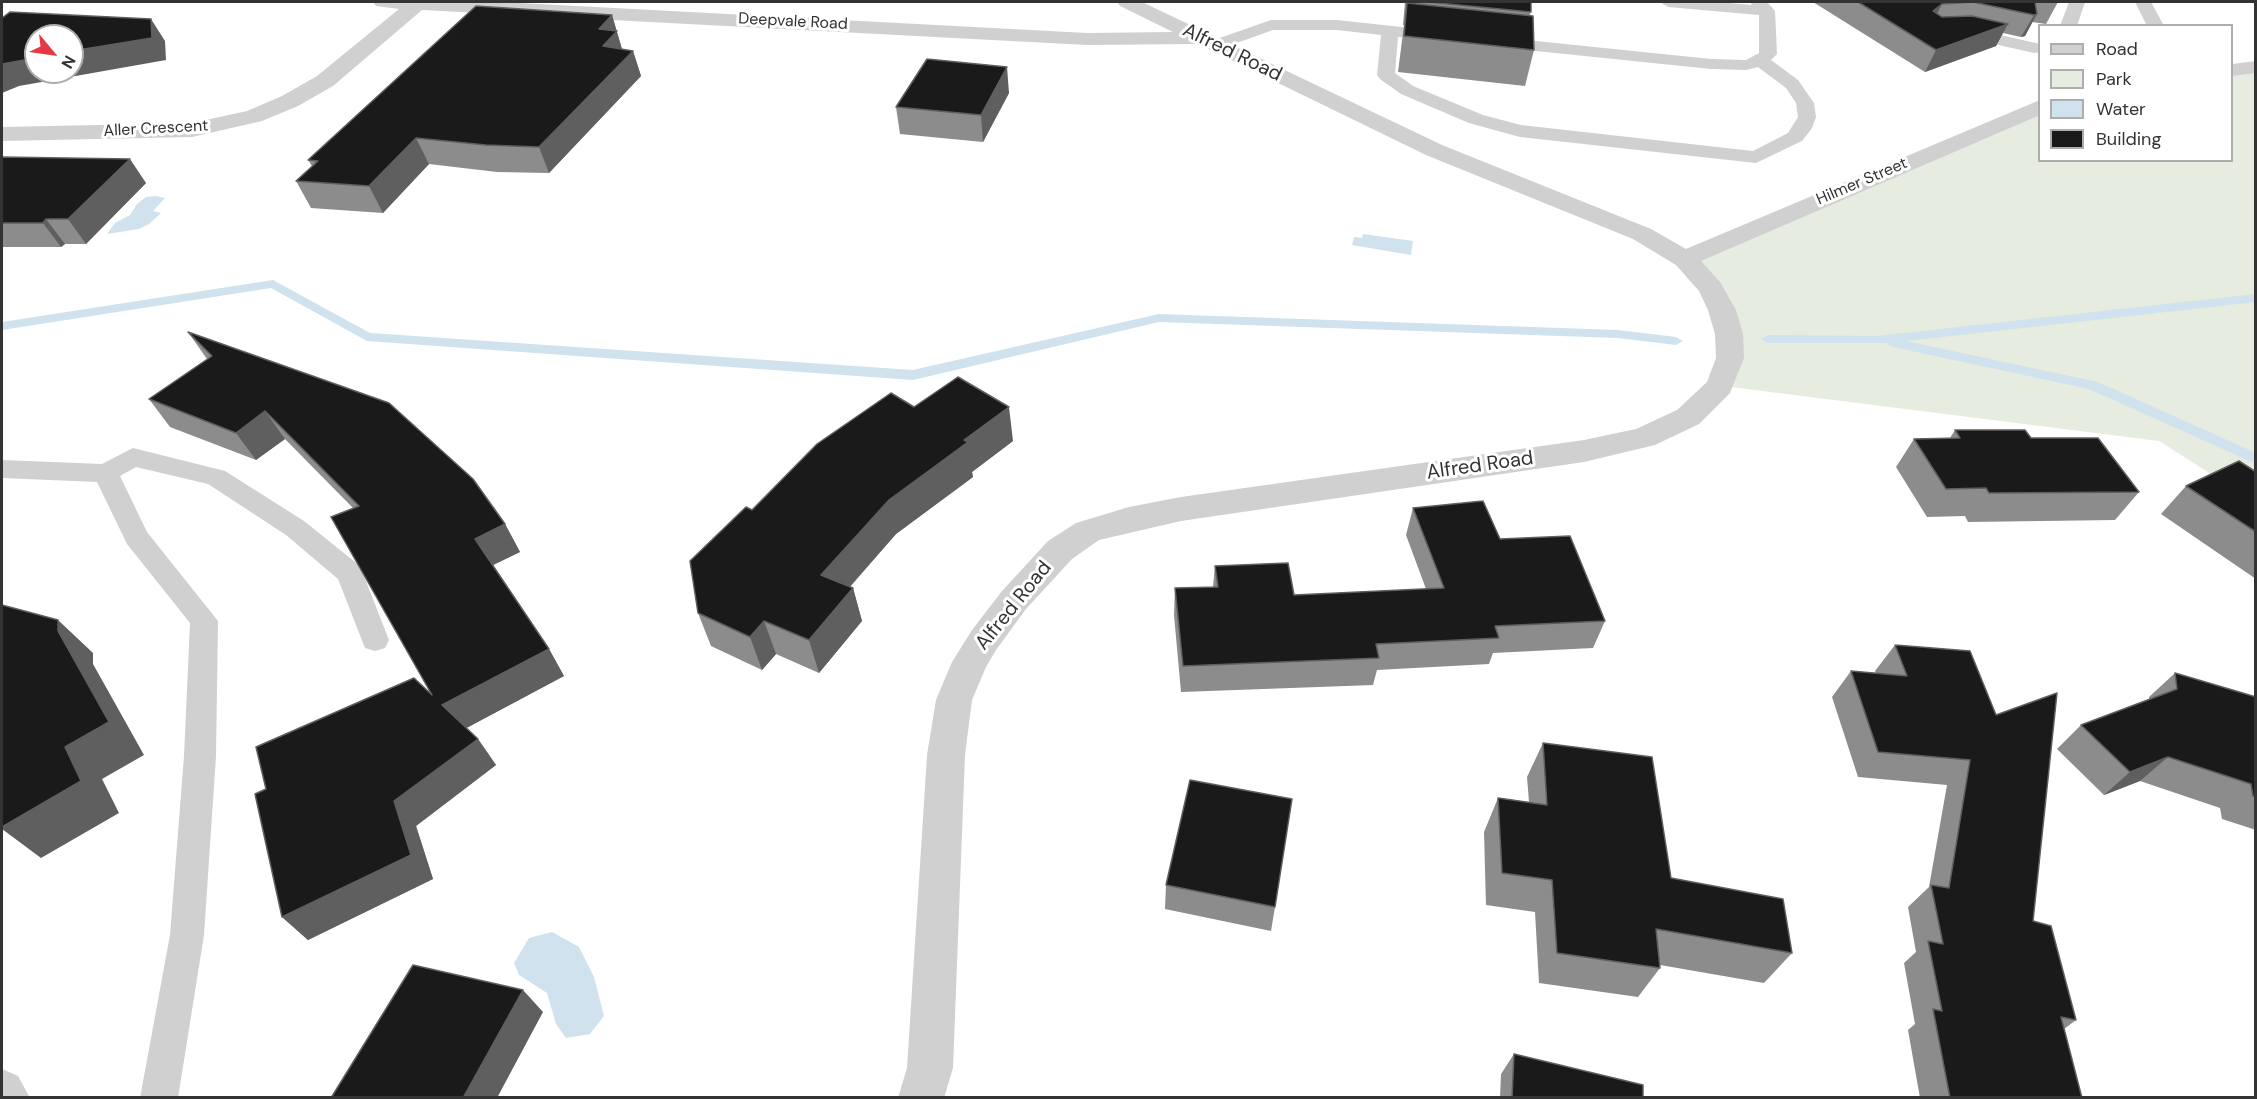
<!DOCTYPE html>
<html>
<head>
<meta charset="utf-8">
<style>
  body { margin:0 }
  #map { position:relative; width:2257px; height:1099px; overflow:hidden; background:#fff; font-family:"DM Sans",sans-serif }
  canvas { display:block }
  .frame { position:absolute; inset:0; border:3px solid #333; pointer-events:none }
  .legend { position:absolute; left:2038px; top:24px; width:195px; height:138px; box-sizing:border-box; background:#fff; border:2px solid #adadad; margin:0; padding:8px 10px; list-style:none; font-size:18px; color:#333 }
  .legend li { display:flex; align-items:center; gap:12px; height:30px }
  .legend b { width:30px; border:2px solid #adadad }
  .north { position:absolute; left:24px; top:24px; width:60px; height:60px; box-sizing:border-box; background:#fff; border:2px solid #adadad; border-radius:50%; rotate:119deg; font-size:16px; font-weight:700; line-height:24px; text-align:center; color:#333 }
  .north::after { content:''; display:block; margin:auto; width:21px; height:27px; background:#e63946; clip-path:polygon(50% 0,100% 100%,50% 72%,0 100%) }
</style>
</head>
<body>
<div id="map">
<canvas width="2257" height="1099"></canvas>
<div class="frame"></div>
<ul class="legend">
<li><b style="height:8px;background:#d0d0d0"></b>Road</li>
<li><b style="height:16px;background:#e6ecdf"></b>Park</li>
<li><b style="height:16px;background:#cfe2ee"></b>Water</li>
<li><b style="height:16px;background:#1a1a1a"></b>Building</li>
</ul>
<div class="north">N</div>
</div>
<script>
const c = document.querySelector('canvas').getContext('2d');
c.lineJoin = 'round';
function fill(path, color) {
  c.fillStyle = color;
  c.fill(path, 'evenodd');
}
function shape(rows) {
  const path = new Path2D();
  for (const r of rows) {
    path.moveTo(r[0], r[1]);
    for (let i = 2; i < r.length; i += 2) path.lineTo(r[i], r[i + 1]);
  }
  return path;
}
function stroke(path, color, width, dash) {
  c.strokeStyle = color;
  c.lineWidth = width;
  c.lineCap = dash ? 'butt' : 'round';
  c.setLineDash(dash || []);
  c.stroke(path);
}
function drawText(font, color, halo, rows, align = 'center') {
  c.font = font + ' "DM Sans",sans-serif';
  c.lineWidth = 6;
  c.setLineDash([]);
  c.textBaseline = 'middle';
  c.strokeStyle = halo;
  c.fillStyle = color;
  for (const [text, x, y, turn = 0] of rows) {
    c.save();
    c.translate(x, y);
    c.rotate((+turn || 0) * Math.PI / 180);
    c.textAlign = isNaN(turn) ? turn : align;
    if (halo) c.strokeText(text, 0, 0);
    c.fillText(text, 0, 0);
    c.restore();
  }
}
fill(shape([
  [2255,69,2255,502,2159,441,1723,386,1737,334,1686,260,2039,109,2040,160,2232,160,2232,72]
]), '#e6ecdf');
fill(shape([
  [156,196,165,198,153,211,161,213,149,224,139,229,107,234,115,223,130,215,137,204,146,197],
  [1363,234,1413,241,1411,255,1352,245,1354,237,1362,238],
  [552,932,579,947,594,977,604,1016,590,1034,566,1038,556,1024,547,993,519,975,514,963,529,938]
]), '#cfe2ee');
fill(shape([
  [273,280,370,333,913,370,1159,314,1618,330,1676,337,1683,341,1676,345,1618,338,1159,322,913,380,367,341,271,288,2,330,2,322,273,280],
  [2256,294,2256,302,1906,341,2098,382,2256,453,2256,464,2089,389,1893,347,1886,343,1768,343,1761,339,1768,335,1878,336,2256,294]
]), '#cfe2ee');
fill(shape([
  [1660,2,1716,2,1752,5,1750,2,1767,2,1775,11,1777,54,1771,60,1798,80,1814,103,1816,117,1812,128,1802,141,1756,163,1520,137,1469,123,1401,94,1380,79,1377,75,1381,35,1337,30,1273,30,1217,50,1208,45,1211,41,1271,20,1337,20,1438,31,1444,32,1446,36,1444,40,1398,37,1395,73,1413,86,1483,115,1521,125,1753,151,1788,133,1798,117,1796,103,1786,88,1758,67,1746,70,1711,69,1497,47,1488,42,1497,37,1711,59,1746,60,1759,53,1759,15,1668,7,1660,2],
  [2069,2,2085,2,2077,26,2060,26,2069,2],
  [2135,2,2151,2,2164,26,2147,26,2135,2],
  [1965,27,2040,44,2040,52,2034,53,1959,36,1957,32,1959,28,1965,27],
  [133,448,225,471,304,521,360,566,389,640,385,648,375,651,365,648,338,579,286,535,208,484,136,467,120,476,147,532,218,621,216,756,204,935,178,1098,140,1098,170,935,184,756,190,623,127,544,97,482,2,478,2,460,102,464,133,448]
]), '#d0d0d0');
fill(shape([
  [373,2,501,2,1087,33,1173,32,1120,6,1117,2,1142,2,1442,145,1651,229,1686,249,2040,100,2040,115,1701,261,1720,282,1736,310,1743,334,1744,358,1730,393,1699,424,1655,445,1584,462,1181,521,1099,540,1072,559,1026,609,996,650,986,667,972,700,965,755,953,1068,944,1098,898,1098,907,1068,927,755,936,700,952,662,972,630,1002,591,1048,541,1076,523,1129,507,1181,497,1584,440,1636,429,1677,410,1707,382,1716,358,1715,334,1708,310,1699,291,1676,265,1633,239,1426,155,1198,44,1087,45,422,10,333,86,298,106,262,121,192,137,2,141,2,127,192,123,247,111,282,96,317,76,399,9,376,6,373,2],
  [2256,61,2256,73,2232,76,2232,64,2256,61],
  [2,1069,18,1076,30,1098,2,1098,2,1069]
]), '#d0d0d0');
fill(shape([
  [1405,2,1531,2,1530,16,1534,50,1525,86,1398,72,1404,25,1403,25],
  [1813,2,2058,2,2046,24,2032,22,2025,36,2021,37,2003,33,1996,46,1925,72],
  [612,15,622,49,633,51,641,76,549,173,497,172,429,164,383,213,311,208,296,181,312,166,308,160],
  [1009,93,983,142,900,134,896,107],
  [2,157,146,183,86,244,65,244,61,247,2,247],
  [188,332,505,524,520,552,493,565,549,649,564,676,466,728,478,739,496,765,416,826,433,879,308,940,282,917,266,789,432,695,353,508,285,439,256,460,170,427,149,399,207,359],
  [1955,430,2031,438,2139,492,2115,520,1968,522,1965,516,1927,517,1896,467,1914,439,1950,438],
  [1013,441,972,472,973,477,896,534,850,587,853,588,862,621,819,673,776,654,762,670,711,646,698,613,752,510],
  [2256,472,2256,579,2161,514,2186,486],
  [1413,508,1500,539,1605,621,1593,648,1493,653,1489,664,1377,670,1373,685,1181,692,1174,615,1175,588,1213,587,1215,566,1294,595,1426,589,1406,535],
  [1895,645,1970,651,2033,921,2076,1020,2064,1029,2082,1098,1920,1098,1908,1030,1915,1024,1904,963,1916,952,1908,907,1929,887,1947,785,1858,777,1832,697,1851,671,1876,673,1875,671],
  [2175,673,2256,697,2256,830,2222,819,2220,808,2140,781,2104,795,2057,749,2081,725,2149,699,2149,697],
  [1543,743,1671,878,1792,953,1764,983,1660,965,1660,968,1638,997,1539,983,1535,912,1486,905,1484,832,1498,798,1529,802,1527,777],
  [1166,885,1275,907,1271,931,1165,909],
  [1514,1054,1643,1098,1500,1098,1501,1074]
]), '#8c8c8c');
fill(shape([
  [1942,4,1931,26,1933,11],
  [2037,14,2025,36,2021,37,2034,15],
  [612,15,624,56,603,46,599,29],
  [151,19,165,41,166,60,19,86,2,93,2,64,36,58,36,72,72,72,72,51],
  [2008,24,1996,46,1925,72,1936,50],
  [633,51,641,76,549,173,539,147],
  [1007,67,1009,93,983,142,981,115],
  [416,138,429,164,383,213,369,186],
  [130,159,146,183,86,244,68,219],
  [46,219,65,244,61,247,43,223],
  [1009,407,1013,441,972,472,973,477,896,534,831,608,821,575,889,500,964,440],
  [265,411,285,439,256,460,236,433],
  [505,524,520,552,491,566,475,539],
  [853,588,862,621,819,673,809,640],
  [58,620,93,653,93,664,144,755,102,779,119,813,41,858,2,829,2,827,65,747,58,631],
  [764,621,776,654,762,670,750,637],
  [549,649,564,676,461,731,442,705],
  [478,739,496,765,416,826,433,879,308,940,282,917,394,801],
  [2168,757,2140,781,2104,795,2130,772],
  [523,990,543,1012,497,1098,463,1098]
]), '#5f5f5f');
const building = shape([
  [1428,2,1531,2,1531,12,1428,2],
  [1858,2,2035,2,2037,14,2034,15,1973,2,1942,4,1933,11,1942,17,1972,16,2008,24,1936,50,1858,2],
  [1407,3,1533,16,1534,50,1404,36,1407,3],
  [476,6,612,15,599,29,617,31,603,46,633,51,539,147,486,145,416,138,369,186,296,181,318,161,308,160,476,6],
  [10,12,151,19,152,38,72,51,72,36,36,36,36,58,2,64,2,18,10,12],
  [927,59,1007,67,981,115,896,107,927,59],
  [2,157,130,159,68,219,46,219,43,223,2,223,2,157],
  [188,332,389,403,473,479,505,524,475,539,549,649,442,705,478,739,394,801,411,855,282,917,255,794,266,789,256,747,414,678,432,695,331,517,359,506,265,411,236,433,149,399,212,356,188,332],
  [958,377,1009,407,964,440,968,442,889,500,821,575,853,588,809,640,764,621,750,637,698,613,690,561,746,507,752,510,817,444,891,393,914,407,958,377],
  [1955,430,2025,430,2031,438,2098,438,2139,492,1989,493,1986,488,1946,489,1914,439,1960,438,1955,430],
  [2239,461,2256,472,2256,532,2186,486,2239,461],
  [1483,501,1500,539,1570,536,1605,621,1495,626,1499,638,1376,644,1379,658,1183,666,1175,588,1218,587,1215,566,1288,563,1294,595,1444,588,1413,508,1483,501],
  [2,605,58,620,58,631,109,722,65,747,81,781,2,827,2,605],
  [1895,645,1970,651,1996,715,2057,693,2033,921,2051,926,2076,1020,2061,1017,2082,1098,1950,1098,1933,1009,1942,1011,1928,941,1943,944,1931,885,1949,888,1970,760,1878,752,1851,671,1907,676,1895,645],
  [2175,673,2256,697,2256,797,2253,796,2251,784,2168,757,2130,772,2081,725,2177,689,2175,673],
  [1543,743,1652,757,1671,878,1783,899,1792,953,1656,929,1660,968,1557,953,1552,880,1502,873,1498,798,1547,805,1543,743],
  [1190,780,1292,799,1275,907,1166,885,1190,780],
  [413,965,523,990,463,1098,331,1098,413,965],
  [1514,1054,1643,1085,1643,1098,1512,1098,1514,1054]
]);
fill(building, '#1a1a1a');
stroke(building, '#5f5f5f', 1.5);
drawText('16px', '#333', '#fff', [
  ["Deepvale Road",793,22,3],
  ["Aller Crescent",156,129,-3],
  ["Hilmer Street",1862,182,-23]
]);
drawText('20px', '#333', '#fff', [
  ["Alfred Road",1232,53,26],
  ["Alfred Road",1480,466,-8],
  ["Alfred Road",1014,606,-51]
]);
</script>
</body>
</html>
